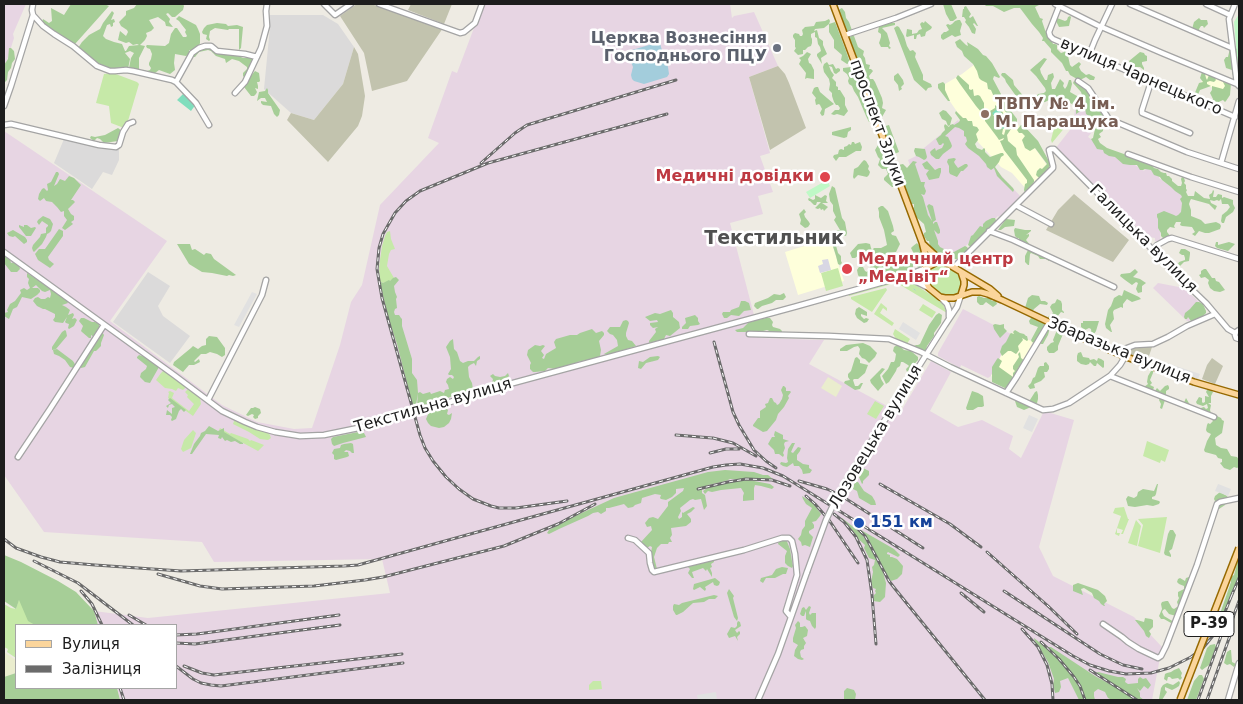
<!DOCTYPE html>
<html>
<head>
<meta charset="utf-8">
<style>
  body { margin:0 }
  #map { position:relative; width:1243px; height:704px; overflow:hidden; background:#eeebe3; font-family:"DejaVu Sans",sans-serif }
  canvas { display:block }
  .frame { position:absolute; inset:0; border:5px solid #1d1d1d; pointer-events:none }
  .legend { position:absolute; left:15px; top:624px; width:162px; height:65px; box-sizing:border-box; background:#fff; border:1px solid #a5a5a5; margin:0; padding:6px 9px; list-style:none; font-size:15px; color:#1d1d1d }
  .legend li { display:flex; align-items:center; gap:10px; height:25px }
  .legend b { width:25px; border:1px solid #a5a5a5 }
</style>
</head>
<body>
<div id="map">
<canvas width="1243" height="704"></canvas>
<div class="frame"></div>
<ul class="legend">
<li><b style="height:6px;background:#fbd59b"></b>Вулиця</li>
<li><b style="height:6px;background:#6b6b6b"></b>Залізниця</li>
</ul>
</div>
<script>
const c = document.querySelector('canvas').getContext('2d');
c.lineJoin = 'round';
function fill(path, color) {
  c.fillStyle = color;
  c.fill(path, 'evenodd');
}
function shape(rows) {
  const path = new Path2D();
  for (const r of rows) {
    path.moveTo(r[0], r[1]);
    for (let i = 2; i < r.length; i += 2) path.lineTo(r[i], r[i + 1]);
  }
  return path;
}
function stroke(path, color, width, dash) {
  c.strokeStyle = color;
  c.lineWidth = width;
  c.lineCap = dash ? 'butt' : 'round';
  c.setLineDash(dash || []);
  c.stroke(path);
}
function drawText(font, color, halo, rows, align = 'center') {
  c.font = font + ' "DejaVu Sans",sans-serif';
  c.lineWidth = 5;
  c.setLineDash([]);
  c.textBaseline = 'middle';
  c.strokeStyle = halo;
  c.fillStyle = color;
  for (const [text, x, y, turn = 0] of rows) {
    c.save();
    c.translate(x, y);
    c.rotate((+turn || 0) * Math.PI / 180);
    c.textAlign = isNaN(turn) ? turn : align;
    if (halo) c.strokeText(text, 0, 0);
    c.fillText(text, 0, 0);
    c.restore();
  }
}
fill(shape([
  [270,15,323,15,338,24,354,47,343,84,314,120,291,113,264,89,270,27],
  [64,139,119,150,119,160,112,175,103,172,92,189,54,163],
  [148,272,170,286,158,306,163,316,190,336,170,363,113,322]
]), '#dbdada');
fill(shape([
  [4,4,26,4,13,34,14,38,4,70],
  [483,4,730,4,732,18,734,16,754,12,778,66,749,77,770,153,760,156,773,192,758,196,763,214,730,223,760,338,824,340,809,364,900,413,931,361,951,372,930,411,958,427,982,420,1013,436,1009,449,1021,458,1044,411,1074,420,1039,547,1053,576,1134,617,1162,647,1152,700,120,700,117,688,176,688,176,625,98,625,94,611,148,618,390,593,382,559,214,562,202,542,44,532,4,475,4,131,167,241,110,321,222,405,257,422,294,429,312,428,340,345,351,302,362,285,380,205,439,143,428,138,452,71,457,73],
  [1080,105,1098,124,1088,137,1118,158,1132,163,1144,171,1147,167,1159,176,1159,178,1183,195,1181,213,1161,227,1160,241,1155,241,1155,238,1148,237,1111,204,1055,149,1073,126,1075,110],
  [958,120,977,149,1021,197,999,217,998,216,955,256,940,249,908,160,920,154,924,148],
  [1158,283,1184,288,1197,300,1206,311,1189,321,1187,321,1153,288],
  [963,309,1011,334,991,376,988,378,961,365,960,368,938,356,938,353]
]), '#e7d5e3');
fill(shape([
  [975,64,1049,168,1026,189,1012,173,1001,167,978,142,940,87,962,74],
  [1205,73,1230,83,1226,93,1201,83],
  [830,238,844,281,798,295,785,252],
  [1013,332,1033,342,1010,386,991,376]
]), '#feffdb');
fill(shape([
  [357,4,371,4,443,28,407,81,372,91,364,53,340,16],
  [411,4,452,4,444,24,408,10],
  [354,47,358,54,365,96,362,116,358,126,328,162,287,120,291,113,314,120,343,84],
  [778,66,785,74,789,83,806,128,770,150,749,77],
  [1074,194,1129,240,1113,262,1046,230,1058,210],
  [1135,346,1152,347,1147,362,1125,353,1126,351],
  [1212,358,1223,366,1215,384,1202,379,1207,365]
]), '#c2c3ae');
fill(shape([
  [828,377,842,386,836,397,821,388],
  [4,652,16,660,16,673,4,677]
]), '#eaedce');
fill(shape([
  [113,73,137,82,139,84,128,121,124,128,111,123,109,106,96,103,104,74],
  [1055,124,1058,125,1058,127,1062,128,1062,126,1066,126,1052,143,1051,140],
  [390,231,391,239,395,249,391,250,389,254,387,266,394,278,390,281,383,283,381,282,380,283,379,267,382,246,385,236,387,232],
  [938,264,945,265,961,276,963,281,961,290,955,295,945,296,940,294,932,288,928,281,927,276,929,270,931,268],
  [838,268,843,286,826,291,821,273],
  [902,279,908,280,942,302,947,313,897,283,897,280],
  [894,281,895,283,849,296,848,294],
  [886,288,887,290,872,312,851,299,851,297],
  [881,303,887,308,887,311,883,308,880,313,894,323,892,326,874,314],
  [923,304,936,312,932,318,919,310],
  [895,329,910,339,907,344,896,339,893,334],
  [164,370,167,373,185,385,186,387,183,390,178,388,176,391,172,389,165,388,156,380,161,373],
  [188,389,199,395,200,398,201,404,193,416,168,398,169,393,168,392,170,391,174,393,172,398,189,411,194,404,187,397,188,395,185,392],
  [875,401,884,406,876,419,867,414],
  [234,421,235,421,259,430,269,433,271,438,268,440,260,439,249,432,233,424],
  [220,428,230,434,231,433,248,439,250,441,251,440,264,445,258,451,219,430],
  [193,430,196,433,191,448,183,452,181,449,184,440],
  [1147,441,1169,450,1165,462,1161,460,1160,463,1143,456],
  [1124,507,1128,519,1129,519,1123,534,1121,534,1123,530,1117,528,1117,533,1120,533,1119,536,1115,534,1121,516,1113,513,1115,508],
  [1167,517,1160,553,1138,546,1143,525,1138,519],
  [1136,520,1141,526,1137,546,1128,543],
  [19,599,34,622,34,625,16,625,16,658,7,652,8,649,4,647,4,604,11,608,16,609],
  [593,681,601,681,602,689,589,690,589,685]
]), '#c6e9a8');
fill(shape([
  [71,4,104,4,109,6,75,44,50,31,42,22,43,19,49,23,52,21,51,8,64,15],
  [137,4,183,4,184,6,183,10,175,17,172,17,168,13,166,14,170,19,169,22,173,27,166,26,165,22,158,17,149,20,154,28,151,31,146,33,147,36,145,40,140,45,145,46,139,58,139,69,135,71,131,70,129,68,131,58,134,53,130,51,125,53,130,59,128,69,113,71,101,67,78,48,82,42,89,35,100,29,103,23,112,11,114,13,111,20,114,19,115,22,113,23,113,26,111,27,110,24,107,25,103,36,106,39,114,42,122,44,125,51,126,51,129,46,139,45,137,44,133,45,129,42,126,43,118,40,120,31,126,36,128,32,127,30,121,26,119,22,126,15,126,11,134,8],
  [943,4,951,4,957,18,953,21,950,21,946,14],
  [984,4,1041,4,1035,7,1040,18,1043,19,1042,21,1045,30,1049,37,1051,39,1053,44,1055,44,1057,45,1057,49,1061,53,1064,52,1065,48,1066,47,1076,51,1076,53,1072,52,1068,56,1070,65,1072,67,1079,62,1081,64,1079,67,1081,71,1086,75,1089,74,1095,77,1094,80,1090,80,1086,77,1080,80,1077,79,1070,75,1068,71,1066,71,1062,63,1051,52,1051,49,1044,41,1042,41,1043,38,1039,32,1032,24,1020,8,1014,8,1004,12,993,6,986,6],
  [966,6,971,14,969,17,970,18,973,16,978,26,977,26,974,23,973,24,976,29,975,34,972,33,969,27,965,22,966,20,964,17,962,17,963,9,964,9,964,7],
  [842,8,845,12,846,18,849,22,853,33,848,34,843,25,839,11,840,9],
  [179,16,196,25,198,29,200,34,200,43,198,49,195,48,194,50,189,50,190,54,186,56,175,54,174,63,175,70,170,74,159,70,155,73,150,74,141,71,143,70,147,71,150,70,151,68,149,65,149,63,151,59,152,54,150,49,147,48,146,46,147,45,165,46,169,43,171,34,175,28,177,28,183,37,186,37,187,36,185,32,186,30,182,25,179,21,176,19],
  [1070,16,1071,17,1069,26,1059,27,1056,21,1057,18,1065,21,1067,20,1068,17],
  [1199,18,1201,20,1207,20,1208,24,1204,28,1203,26,1201,26,1199,29,1200,32,1199,32,1192,29,1194,22],
  [829,19,830,21,829,24,835,22,846,51,849,60,849,63,847,64,841,60,842,55,834,48,834,40,829,32,829,24,824,28,815,29,814,31,817,30,819,38,823,41,823,45,827,54,821,58,822,64,817,56,817,54,821,51,820,47,818,44,817,38,815,37,815,32,811,34,811,37,812,39,812,43,811,46,808,47,805,50,803,50,803,54,798,55,794,51,796,48,795,47,795,40,793,37,793,35,795,33,799,34,800,36,802,36,803,34,802,30,805,27,814,26,816,22,825,21],
  [958,20,960,20,962,24,960,31,961,35,955,37,952,35,943,40,941,38,941,35,944,32,946,32,949,30,946,25,948,24,950,25,952,24,955,21],
  [925,21,932,27,931,29,926,32,925,36,921,37,920,34,917,35,916,39,914,39,914,35,907,37,906,36,907,29,912,30,912,34,917,33,919,30,922,29,920,24,922,22,924,23],
  [888,22,895,23,895,25,882,28,887,33,890,43,889,46,891,48,889,49,888,47,881,47,879,43,881,37,881,34,878,32,879,26,882,24,886,24],
  [217,23,226,24,228,26,237,25,243,27,241,48,239,50,239,29,229,29,228,30,215,28,210,31,209,37,210,40,209,41,206,39,207,35,203,34,202,32,204,28,207,25],
  [897,26,899,27,904,36,907,46,910,51,913,50,916,53,915,57,923,75,923,80,931,84,932,87,928,88,926,91,914,80,894,28],
  [853,35,854,36,858,47,864,51,863,55,865,58,866,64,870,65,869,69,871,69,873,71,869,76,870,79,873,79,875,82,882,98,883,103,882,108,886,110,882,117,878,117,876,115,867,92,866,83,853,50,850,45,850,37],
  [960,39,966,45,968,46,967,42,978,49,983,55,986,56,992,63,1000,77,999,78,994,76,993,79,1001,94,1000,98,999,99,994,97,991,90,988,89,987,83,981,80,979,78,977,71,973,64,964,56,962,51,957,47,955,42],
  [1234,44,1239,53,1239,87,1235,80,1232,73,1232,70,1226,68,1224,60,1226,57,1228,57,1230,48],
  [206,47,222,54,237,55,243,58,251,58,253,59,245,78,243,76,243,73,247,69,247,67,239,61,232,59,226,63,225,59,216,56,211,51,208,50,199,52,195,57,193,57,192,54,195,51],
  [9,48,11,48,14,51,15,59,12,63,11,68,8,72,7,80,4,83,4,65,8,59],
  [807,52,811,54,808,59,809,63,811,64,814,70,814,79,807,78,805,79,806,73,799,64,801,60,799,58,803,56],
  [1140,52,1144,53,1145,55,1147,56,1147,61,1142,62,1142,64,1144,68,1144,70,1140,67,1135,67,1135,64,1130,63,1129,61],
  [1044,58,1047,59,1040,69,1041,73,1045,80,1047,80,1048,75,1053,73,1054,77,1051,83,1052,89,1055,89,1060,79,1064,83,1063,86,1065,89,1067,86,1069,80,1071,80,1072,84,1070,92,1077,96,1081,97,1082,95,1081,92,1073,83,1074,81,1082,85,1089,91,1089,98,1095,102,1104,116,1105,119,1104,122,1101,124,1103,124,1103,131,1099,134,1101,137,1098,139,1100,143,1107,148,1138,159,1140,161,1150,163,1154,168,1158,169,1161,172,1164,173,1166,173,1167,176,1169,176,1172,179,1172,181,1178,186,1181,186,1182,183,1181,179,1182,177,1184,178,1185,181,1184,183,1186,185,1186,189,1187,190,1186,192,1188,196,1194,196,1195,191,1204,198,1210,199,1209,195,1212,193,1213,190,1214,191,1213,197,1216,197,1218,194,1222,195,1222,198,1224,197,1233,200,1233,204,1235,208,1233,212,1226,217,1224,223,1222,223,1221,221,1222,215,1227,211,1230,207,1228,204,1222,204,1221,199,1219,201,1217,200,1214,201,1210,200,1211,203,1217,206,1215,210,1209,204,1191,199,1190,201,1189,204,1191,210,1191,216,1201,220,1205,224,1216,222,1220,224,1221,226,1220,229,1209,233,1205,233,1199,231,1195,236,1192,234,1195,232,1192,227,1182,226,1180,225,1181,222,1176,222,1174,226,1175,228,1170,227,1167,230,1167,232,1171,237,1164,239,1161,236,1161,233,1158,228,1158,219,1157,217,1157,214,1164,211,1174,215,1176,216,1178,215,1181,212,1182,203,1180,199,1182,197,1181,195,1175,191,1171,187,1162,180,1160,177,1154,175,1151,170,1145,169,1143,170,1140,170,1137,165,1130,165,1123,164,1115,157,1109,156,1104,153,1103,150,1097,149,1091,139,1093,138,1095,129,1099,123,1094,120,1092,120,1089,116,1086,114,1085,108,1076,114,1076,109,1072,104,1055,97,1045,102,1040,103,1032,111,1026,110,1006,82,1005,79,1001,75,1002,73,1005,73,1013,80,1014,85,1026,99,1027,104,1034,100,1038,94,1044,93,1046,91,1045,88,1036,76,1030,70],
  [827,62,829,65,833,64,836,69,838,68,840,69,840,71,836,74,834,73,832,67,829,66,831,71,834,75,832,78,836,82,836,86,838,87,838,90,840,90,845,98,845,105,848,111,844,116,837,114,834,115,831,114,835,110,839,110,840,108,838,105,836,105,834,102,832,96,832,93,829,90,830,84,829,79,824,72,823,67,824,64],
  [851,67,858,82,863,99,870,113,871,122,869,122,866,116,858,97,854,91,852,86,849,84,848,81,849,78,847,74,843,71,843,68],
  [255,71,259,73,260,81,259,82,257,82,258,86,258,89,255,88,257,92,256,94,254,96,251,96,244,87,247,84,250,77],
  [1202,72,1205,74,1206,78,1207,80,1209,75,1215,78,1216,80,1214,82,1210,81,1207,82,1207,84,1211,86,1200,90,1197,97,1198,99,1194,98,1194,95,1199,83,1203,82,1200,78],
  [898,73,903,80,904,84,901,87,902,89,899,91,898,85,894,80,894,76],
  [958,75,969,85,969,89,971,90,973,89,974,96,978,95,980,96,984,103,984,108,986,112,990,111,995,108,995,105,1002,111,1006,119,1004,120,994,113,993,115,998,121,997,125,1000,124,1002,127,1003,129,1002,134,1004,135,1006,128,1008,127,1011,129,1007,135,1008,141,1016,148,1017,155,1034,180,1034,182,1027,192,1025,193,1024,190,1025,184,1027,183,1027,180,1004,150,1000,141,1003,140,1004,138,999,140,997,137,985,121,985,114,982,113,976,106,960,84,956,78],
  [943,82,945,84,945,90,950,101,948,101,938,88,938,84],
  [1223,82,1231,83,1230,95,1226,101,1225,102,1223,100,1212,105,1211,103,1213,99,1210,93,1212,90,1212,86,1223,89,1225,86],
  [816,87,818,87,820,92,834,104,825,109,824,115,822,116,820,113,822,109,820,105,819,104,816,105,815,100,816,98,812,93,814,88],
  [267,88,268,90,268,93,280,110,279,115,277,117,274,114,271,106,263,105,261,103,261,101,267,102,265,98,261,98,257,101,259,92,265,91],
  [1002,100,1004,101,1009,109,1011,111,1017,119,1017,123,1011,123,1011,120,999,102],
  [943,110,946,111,952,118,950,125,953,124,954,125,959,122,960,120,955,113,956,111,963,118,966,118,968,121,972,121,973,126,977,127,979,130,976,134,978,140,975,144,977,148,982,150,984,148,985,149,985,152,990,157,1001,153,1003,153,1004,155,1001,157,999,162,995,167,1002,177,1013,188,1014,190,1013,192,997,176,994,168,991,170,987,167,986,164,979,156,968,148,965,144,967,141,966,137,964,136,964,131,959,128,955,127,945,136,948,137,951,143,952,146,951,148,943,154,939,159,936,159,931,155,930,152,932,150,935,148,936,151,937,150,942,148,944,144,943,143,941,145,939,145,936,139,941,135,942,133,945,130,944,126,945,124,949,127,950,125,948,126,946,121,942,119,939,113],
  [889,125,899,152,892,155,882,127],
  [1021,125,1024,126,1038,141,1051,165,1049,167,1049,171,1047,174,1044,172,1043,177,1040,178,1038,177,1036,175,1037,171,1040,168,1042,169,1047,164,1035,148,1030,151,1025,148,1022,140,1025,136,1022,133,1019,133,1017,130],
  [851,127,851,130,848,132,847,137,844,138,832,135,832,132],
  [118,128,122,131,118,141,104,143,100,139,97,138,94,141,90,138,91,136,95,137,105,135],
  [852,142,854,142,855,144,860,142,862,147,861,151,856,151,846,157,839,157,836,161,833,157,834,155,838,154,839,150,841,149,844,150,844,147,847,146,849,144,851,145],
  [878,145,880,147,882,154,886,157,894,175,896,181,895,185,894,187,892,187,884,180,884,178,888,174,886,169,882,169,878,165,880,159,878,157,875,150],
  [915,148,925,149,927,157,926,159,924,160,919,157,916,156,914,151],
  [954,158,956,159,954,162,955,164,958,168,965,164,967,164,968,166,963,171,961,171,957,177,950,174,949,172,949,166,947,162,948,159],
  [864,160,866,161,869,166,868,169,870,172,869,175,867,177,858,175,854,179,853,177,854,169,858,167,862,162],
  [913,161,917,162,915,164,921,182,925,182,924,186,926,191,925,194,924,195,921,194,923,197,928,215,932,221,927,206,929,204,933,206,935,215,936,220,933,222,933,224,935,222,937,222,940,230,940,233,938,234,934,230,938,241,938,244,940,247,944,249,944,252,946,250,952,253,965,246,967,247,969,250,960,259,954,259,950,262,945,253,943,255,941,255,934,251,930,247,929,241,927,241,924,236,924,233,926,232,924,224,915,216,912,210,914,207,914,204,911,204,910,201,902,182,902,178,898,173,896,166,898,165,903,164,907,168],
  [927,161,935,170,939,168,941,168,941,172,939,178,929,180,926,174,929,170,925,169,922,164],
  [56,172,58,172,59,174,54,186,57,184,60,179,65,181,69,176,74,178,81,185,71,200,73,200,75,202,68,209,71,214,74,216,74,220,71,222,73,224,65,230,62,228,67,220,64,216,64,211,61,212,57,207,52,202,46,201,44,198,40,201,38,199,39,194,42,189,44,188,47,191,48,190,47,184,51,182],
  [832,186,835,188,842,218,845,222,847,233,846,236,842,235,839,232,836,231,840,230,834,220,836,217,833,211,833,205,830,201,829,194],
  [815,195,821,198,825,195,827,196,826,201,828,203,822,203,828,207,824,211,823,209,821,210,820,208,818,209,815,208,821,202,817,202,816,205,814,205,810,201,809,201,808,199,809,198,813,200,815,199],
  [881,206,883,206,888,211,893,226,894,231,891,233,892,235,896,236,900,244,896,252,891,253,888,256,890,259,906,254,910,254,911,258,910,260,900,260,894,261,898,266,902,266,909,262,913,264,913,268,910,270,902,274,889,278,881,279,869,284,864,284,858,275,857,270,859,267,863,267,865,271,867,272,870,267,876,261,875,258,873,255,869,256,863,252,855,258,852,258,850,253,858,244,866,243,870,244,871,248,872,250,874,248,881,248,887,245,884,230,879,217,879,212,878,208],
  [804,209,806,212,804,214,805,217,809,222,810,224,808,227,805,228,800,224,801,220,799,214],
  [43,216,50,219,53,224,51,231,49,233,47,234,46,237,42,244,34,252,33,251,32,248,33,245,40,237,41,234,46,233,46,228,48,226,48,225,42,221,39,225,37,222,38,220],
  [992,218,995,218,997,223,972,248,968,245,971,236,973,235,980,226,983,227,983,224,986,221],
  [1006,219,1015,220,1014,226,1005,227,1001,230,998,230,1000,227],
  [19,225,24,227,24,225,27,225,31,228,35,227,36,228,31,236,26,236,19,227],
  [1015,228,1025,230,1031,230,1031,231,1026,235,1029,234,1029,236,1026,240,1031,246,1019,241,1019,238,1017,238,1015,236,1014,230],
  [59,229,63,231,63,236,48,257,49,260,54,264,50,268,38,260,35,254,39,249,45,249],
  [13,230,25,237,27,240,27,242,24,244,15,236,13,237,9,236,7,233],
  [838,234,841,235,841,237,834,238,838,253,841,256,841,261,842,263,840,265,838,264,836,256,831,240,832,237],
  [1216,242,1218,242,1218,245,1229,242,1235,244,1228,251,1217,248,1215,246],
  [917,243,920,247,924,259,923,266,920,270,917,266,913,252,911,248,913,246],
  [177,244,190,244,192,250,195,249,204,255,206,253,211,254,214,259,236,275,233,276,229,275,227,276,212,273,202,272,189,264],
  [1028,248,1050,259,1049,261,1046,259,1040,259,1038,256,1031,253,1030,254,1029,265,1028,265,1025,262,1025,256,1028,250],
  [1181,249,1185,249,1190,252,1190,254,1189,261,1184,262,1180,266,1178,264,1179,262,1185,260,1185,258,1184,255,1182,255,1179,253],
  [4,255,10,259,11,263,14,262,19,266,20,269,17,272,11,272,4,263],
  [1135,269,1138,272,1133,277,1140,279,1146,283,1142,286,1142,292,1138,293,1136,289,1138,283,1136,282,1132,285,1125,280,1120,276,1121,274,1130,273],
  [1204,269,1206,269,1212,278,1215,278,1216,281,1219,282,1225,290,1220,292,1214,291,1210,288,1208,283,1209,280,1205,277,1201,278,1199,275,1201,274,1201,271],
  [27,273,50,288,50,290,51,289,57,293,58,295,60,295,65,298,68,303,62,305,66,307,70,310,68,315,73,313,74,315,72,319,75,318,77,320,74,326,69,329,68,328,69,324,66,323,65,322,67,317,63,323,55,322,53,320,55,317,55,314,45,309,43,309,37,306,33,301,35,298,38,297,41,299,45,299,48,297,50,298,51,294,50,290,45,292,42,291,36,285,32,288,38,288,40,290,40,292,37,295,31,299,22,297,17,307,13,309,9,319,4,316,4,313,8,312,7,310,10,304,15,301,21,293,20,290,24,288,27,290,30,288,28,283,29,279,27,277],
  [396,277,399,280,394,286,395,292,397,297,396,299,397,308,395,309,394,312,395,315,399,315,401,318,402,319,402,326,412,359,412,373,417,380,418,393,420,392,423,394,430,392,431,394,440,391,444,393,445,390,449,389,448,385,446,382,447,379,450,377,453,379,454,377,452,375,449,375,448,374,451,369,450,357,446,347,450,341,453,339,454,349,457,352,460,361,463,363,468,361,474,361,478,357,480,356,480,359,477,361,476,366,474,363,470,365,468,367,469,377,472,383,473,389,469,391,460,393,438,402,417,406,418,393,416,405,412,403,397,344,388,317,380,283,381,282,383,283,389,280,390,281,393,278],
  [1124,290,1139,297,1141,299,1132,302,1127,299,1123,304,1123,308,1121,307,1114,310,1113,312,1114,319,1110,325,1112,332,1111,332,1106,328,1105,324,1108,310,1111,306,1114,298,1119,295,1122,296],
  [784,293,786,297,783,300,776,300,772,303,762,306,758,309,757,309,754,306,755,303,768,298,774,294,780,295],
  [1032,295,1039,296,1041,301,1045,301,1048,303,1047,305,1040,304,1034,309,1032,312,1025,308,1028,298],
  [979,296,984,298,990,298,992,301,996,301,997,304,993,307,986,302,983,305,980,305,977,302,977,297],
  [1057,299,1061,301,1062,304,1062,310,1064,312,1064,313,1061,312,1057,317,1060,322,1059,325,1053,322,1053,321,1050,319,1048,317,1053,313,1050,307,1052,304,1055,303],
  [741,301,745,301,749,303,751,310,744,311,739,316,731,315,727,318,724,318,722,314,723,312,730,312,731,310,739,307],
  [1196,302,1199,302,1203,304,1206,311,1206,313,1202,317,1193,321,1191,321,1188,317,1187,319,1185,319,1184,317,1185,313,1190,309],
  [859,307,867,312,867,316,861,314,861,316,864,319,866,318,869,319,867,322,864,323,857,318,855,314,856,309],
  [671,310,673,313,673,317,679,322,680,328,670,336,666,335,664,339,649,343,649,341,656,332,655,329,658,327,653,328,650,325,650,323,658,322,657,320,650,321,645,317,655,313,660,314],
  [939,313,942,315,941,323,934,333,934,336,927,346,926,350,924,352,914,349,914,346,916,345,918,345,920,344,929,325,936,315],
  [695,315,698,318,698,321,700,324,698,325,690,326,688,329,682,329,682,327,686,323,685,318],
  [81,318,84,318,92,322,95,322,99,324,99,331,94,337,91,335,91,338,89,338,82,332,81,331,83,326,79,321],
  [766,318,770,318,773,322,772,325,773,327,780,329,782,331,782,332,774,333,767,330,759,332,737,332,735,330,743,328,749,322],
  [1031,318,1035,318,1048,325,1050,328,1048,335,1043,344,1041,344,1038,341,1034,343,1032,342,1031,340,1038,327,1030,324,1029,321],
  [626,320,628,321,629,323,626,333,626,336,628,340,632,341,636,346,608,355,604,354,618,346,617,340,613,335,610,334,607,331,610,327,620,327,623,321],
  [1083,321,1099,321,1096,331,1092,337,1091,329,1089,328,1085,330,1081,327,1081,323,1083,323],
  [995,324,1000,325,1004,324,1004,328,1007,331,1000,338,994,329,993,325],
  [592,329,596,333,602,331,604,333,604,335,599,341,601,350,600,356,598,358,577,362,573,365,555,369,548,368,545,371,535,372,533,372,530,369,530,365,531,363,527,355,528,350,535,345,540,346,543,345,545,346,541,351,544,355,542,358,544,359,546,354,556,348,554,342,556,339,570,335,577,335,580,333],
  [65,330,66,331,67,336,56,349,52,350,52,347,62,332],
  [1015,330,1020,333,1024,334,1026,336,1027,336,1028,340,1027,341,1022,338,1023,340,1018,346,1019,350,1017,353,1016,354,1011,351,1008,351,1002,356,1000,352,1002,346,1006,342,1010,334,1011,333,1014,334,1013,332],
  [1057,330,1063,334,1058,346,1058,350,1054,353,1049,353,1047,350,1047,347,1051,343,1054,342,1053,340],
  [102,332,104,335,101,343,101,346,96,351,94,351,85,367,81,368,80,364],
  [209,336,217,337,225,348,225,355,222,357,217,354,210,352,206,354,201,354,194,361,195,362,199,359,200,362,194,365,189,365,183,372,173,365,174,362,191,348,193,346,198,349,202,346,206,345,206,339],
  [863,343,870,346,877,353,875,357,869,363,865,359,862,358,859,354,860,349,858,346,854,347,847,351,840,351,840,349,846,345],
  [897,345,899,345,904,350,911,351,918,357,918,360,907,372,906,369,909,366,908,365,903,362,901,362,900,366,897,368,896,371,889,382,886,384,882,376,888,369,891,362,894,362,895,360,896,354,893,351,894,347],
  [57,349,73,361,76,366,74,368,70,367,65,360,59,356,54,354,53,350],
  [1020,352,1021,358,1025,361,1022,366,1018,368,1019,370,1016,376,1013,378,1014,379,1007,389,992,382,992,367,997,359,998,358,1002,361,999,367,1013,377,1013,373,1015,371,1013,369,1013,366,1019,357,1018,354],
  [1081,352,1083,357,1089,358,1090,360,1094,359,1097,361,1098,358,1101,359,1104,361,1104,367,1103,368,1097,363,1096,366,1094,366,1090,362,1089,364,1086,365,1081,364,1077,361,1077,356,1078,353],
  [139,355,145,357,159,367,150,383,145,382,140,377,141,373,146,369,147,366,137,358,137,357],
  [658,356,660,357,658,360,646,363,641,369,638,368,639,361,643,362,650,357],
  [857,357,860,360,860,363,868,365,865,373,858,379,854,379,853,380,855,386,858,386,861,383,863,383,860,389,855,390,844,383,845,381,850,380,848,377,848,374,851,371,855,358],
  [1046,362,1049,366,1049,369,1047,372,1044,372,1045,377,1041,381,1034,384,1035,388,1030,389,1028,386,1031,383,1033,378,1035,377,1038,368,1040,366,1044,366,1044,363],
  [882,368,885,369,880,375,881,379,884,384,878,391,871,383,870,380],
  [1151,371,1153,371,1153,373,1150,380,1152,383,1150,385,1154,387,1153,390,1155,391,1157,388,1160,391,1165,386,1168,385,1169,387,1169,389,1166,391,1166,395,1163,398,1165,400,1162,409,1160,408,1161,404,1159,400,1160,398,1151,393,1149,394,1146,392,1144,387,1148,384,1147,382,1148,376],
  [508,373,509,376,506,379,504,384,497,386,492,383,493,379,490,376,493,374,495,376,500,377,505,376],
  [783,386,784,386,786,388,786,391,790,391,791,392,788,396,789,398,784,407,778,414,776,420,767,431,763,432,753,426,753,425,758,418,760,418,760,411,766,407,765,404,768,403,770,398,772,398,774,402,776,403,777,405,779,404,782,399,783,395,781,390],
  [1207,390,1211,390,1213,392,1211,396,1211,403,1208,403,1211,405,1210,410,1211,413,1221,418,1222,420,1224,421,1222,433,1215,438,1216,445,1221,448,1227,449,1231,456,1237,457,1239,460,1239,467,1237,468,1234,467,1230,470,1224,468,1220,463,1222,462,1222,459,1218,458,1216,455,1205,452,1204,450,1207,441,1211,434,1207,432,1206,430,1207,425,1208,423,1210,424,1213,421,1209,416,1183,405,1186,398,1190,405,1198,409,1204,407,1206,409,1208,408,1207,404,1203,406,1197,404,1196,402,1199,397,1202,398,1202,402,1203,403,1205,402,1205,396,1209,397,1206,392],
  [972,391,978,393,983,396,984,406,982,407,978,407,973,410,967,410,966,408],
  [1037,391,1038,395,1038,399,1037,403,1031,407,1024,410,1017,407,1015,401,1019,400,1028,403,1035,392],
  [170,398,186,410,184,412,181,409,179,411,176,419,172,421,171,420,172,417,170,415,166,415,167,410,172,414,172,408,175,407,172,404,169,405,168,408,166,406,171,403,168,400],
  [255,407,260,409,261,413,258,416,258,418,255,419,253,417,254,415,252,414,248,416,246,415,251,408,253,408],
  [446,408,448,410,447,414,449,415,452,413,451,419,449,423,444,427,439,428,431,426,428,423,426,419,429,412],
  [209,426,218,431,224,428,224,432,243,443,243,444,240,444,235,441,231,442,227,440,225,441,222,437,221,439,218,438,219,435,206,434,192,454,190,454,194,444,200,436,201,433,205,431],
  [775,431,783,435,783,439,789,441,785,442,784,444,785,448,783,453,784,455,783,457,779,454,775,454,774,450,768,444,772,437,775,437,774,435],
  [358,432,364,433,366,437,343,443,334,446,332,444,331,439,333,437],
  [351,443,353,444,354,453,352,453,350,451,346,450,344,452,348,452,349,456,347,457,336,460,334,459,334,455,332,453,334,449,340,448,341,445,344,444],
  [792,443,795,443,791,452,793,453,798,447,801,448,800,451,797,455,797,460,803,464,809,465,809,468,812,470,810,473,803,474,802,470,799,466,794,466,793,463,787,467,783,466,780,464,781,462,786,463,788,462,787,458,788,449],
  [863,468,869,471,869,475,863,481,863,483,862,484,859,477],
  [725,470,754,472,763,475,768,475,774,480,730,479,726,481,708,485,702,489,702,493,705,495,707,506,704,510,701,499,695,500,693,499,690,500,680,508,681,511,678,517,679,519,682,517,682,512,683,513,693,507,695,508,691,512,687,514,691,519,691,522,686,526,671,528,672,535,670,538,672,542,669,542,668,544,661,544,657,548,654,557,657,569,659,570,653,570,651,553,652,547,650,546,647,548,645,547,641,542,652,530,651,526,647,527,645,523,649,518,653,517,658,519,668,506,668,502,683,491,684,488,676,489,676,493,672,497,666,500,661,499,660,498,661,495,655,494,642,498,641,503,635,505,633,507,628,508,624,504,609,508,606,508,606,511,601,514,598,512,593,513,588,516,559,529,549,534,547,533,549,530,573,517,614,498,708,472],
  [749,480,770,484,774,487,772,489,761,486,755,485,754,488,754,500,743,501,743,496,744,493,741,488,721,490,712,492,708,491,705,494,703,491,707,488,724,482],
  [856,482,858,482,864,491,872,496,875,501,876,505,871,505,859,498,857,491,853,489,853,485],
  [1157,484,1158,484,1156,494,1155,496,1152,497,1152,499,1159,501,1160,502,1159,504,1153,506,1147,505,1135,507,1128,506,1126,499,1128,496,1134,498,1137,496,1138,492,1143,489,1154,491],
  [1220,492,1227,496,1228,498,1225,505,1219,509,1218,505,1219,503,1215,501,1214,499,1215,496],
  [802,496,813,503,821,514,820,516,816,521,812,522,814,525,814,528,809,531,809,533,813,537,810,547,805,545,802,546,801,542,798,539,801,535,802,530,805,526,805,521,812,508,806,504,803,499],
  [842,518,861,533,873,551,867,539,861,530,894,549,900,555,898,557,888,552,887,553,887,554,890,555,890,557,892,557,897,559,903,566,902,574,897,579,891,581,883,569,876,554,874,552,881,565,886,583,885,597,880,602,873,601,873,600,874,595,876,593,875,591,876,589,873,588,871,582,873,572,872,567,874,565,875,560,869,558,864,548,865,545,855,536,852,530,842,519],
  [1170,530,1173,530,1176,535,1172,549,1169,551,1171,555,1171,557,1165,555,1164,553,1168,534],
  [786,539,790,549,792,561,793,566,792,568,788,566,785,563,785,556,787,551,778,544,779,540],
  [1239,554,1239,575,1229,602,1215,629,1215,628,1231,582,1231,577,1234,575,1236,568],
  [4,555,21,562,58,581,76,592,94,611,98,625,35,625,28,621,19,600,16,609,4,601],
  [714,559,714,562,711,564,712,567,710,568,712,573,712,577,707,569,706,571,703,568,692,572,694,578,692,578,688,573,690,569,688,567,690,566],
  [782,567,788,568,786,574,783,574,775,578,766,578,763,583,760,581,761,578,772,575,776,569],
  [1189,577,1191,578,1180,606,1178,605,1177,602,1179,598,1178,596,1178,592,1184,589,1184,586,1179,584,1177,582,1178,579,1180,578,1185,581,1186,578],
  [715,578,720,582,719,585,717,586,714,585,713,582,705,587,706,589,705,591,700,587,694,590,693,589,694,584],
  [1078,583,1098,590,1105,596,1107,601,1104,604,1105,606,1104,606,1101,604,1099,601,1094,598,1092,593,1084,588,1081,589,1083,595,1073,591,1073,585],
  [729,589,734,596,733,598,738,618,737,621,734,617,727,593],
  [714,595,718,596,715,599,709,599,704,602,693,603,683,612,677,615,676,615,673,610,673,606,674,604,679,605,682,603],
  [1166,601,1168,601,1172,608,1174,609,1177,607,1180,609,1176,616,1169,614,1165,609,1163,610,1162,612,1164,616,1174,622,1171,623,1164,619,1161,619,1159,616,1162,609,1161,604,1162,602],
  [809,606,811,607,809,613,810,615,812,613,816,613,816,627,815,629,812,626,810,621,807,620,806,619,806,611,804,616,802,616,800,614,802,608,804,607,806,610],
  [1145,618,1151,619,1153,620,1153,627,1149,631,1151,634,1149,638,1146,636,1144,631,1135,620,1137,620,1144,622],
  [738,621,740,622,741,626,735,630,737,633,739,631,740,632,740,634,737,637,738,641,735,636,729,638,727,634,731,627,735,628,737,626,737,623],
  [798,621,800,623,800,627,802,627,805,626,808,630,807,636,803,638,806,643,804,646,804,649,801,650,800,652,801,657,804,659,802,660,798,659,794,656,795,650,798,645,793,642,793,638,796,628,795,625],
  [1034,638,1049,650,1048,647,1051,647,1095,676,1126,693,1135,700,1112,700,1108,698,1105,692,1098,689,1094,692,1094,696,1095,700,1086,700,1084,696,1084,700,1079,700,1068,678,1060,681,1061,687,1059,692,1055,693,1053,685,1054,679,1048,662,1040,649,1035,643],
  [1215,644,1216,647,1209,665,1202,670,1200,668,1207,648,1210,645],
  [1230,650,1231,650,1232,662,1236,664,1234,667,1230,664,1227,665,1224,663,1227,652],
  [1179,668,1182,673,1181,676,1182,678,1180,680,1178,678,1172,679,1170,677,1168,677,1167,681,1164,679,1165,674,1167,673,1171,672,1174,670],
  [1098,672,1118,677,1123,677,1126,679,1125,682,1128,684,1138,683,1138,679,1140,677,1143,679,1146,678,1151,685,1148,689,1144,686,1140,691,1137,688,1140,693,1140,697,1144,700,1137,700,1099,675,1096,673],
  [16,673,16,688,117,688,120,700,4,700,4,677],
  [1199,675,1202,675,1204,679,1196,700,1187,700,1194,681],
  [1179,681,1180,683,1179,686,1176,688,1172,690,1165,687,1165,690,1167,692,1162,700,1157,700,1159,699,1161,688,1163,685,1167,683,1173,685],
  [847,688,854,690,856,694,855,700,844,700,844,691]
]), '#a6ce97');
fill(shape([
  [1239,14,1239,80,1234,22],
  [827,180,830,186,810,198,806,192]
]), '#bff9c6');
fill(shape([
  [183,94,196,104,191,111,177,100],
  [998,108,1009,125,1003,129,992,113]
]), '#80debd');
fill(shape([
  [252,292,257,294,239,327,234,325],
  [903,322,920,333,916,340,899,329],
  [1151,357,1173,365,1200,374,1198,379,1171,371,1149,362],
  [1029,415,1038,419,1032,432,1023,428],
  [864,446,871,450,850,484,842,480],
  [1218,484,1231,489,1228,496,1215,491],
  [716,692,717,700,698,700,697,695]
]), '#e1e1e1');
fill(shape([
  [828,259,831,270,820,273,818,266,823,264,822,260]
]), '#d8d7e4');
fill(shape([
  [656,43,660,43,661,47,668,67,669,74,667,77,644,84,634,81,632,79,631,75,633,67,631,62,628,58,629,54,632,50]
]), '#a3cddc');
stroke(shape([
  [914,289,915,290]
]), '#a3cddc', 1);
const minor = shape([
  [33,4,32,10,33,15,43,26,54,34,73,46,97,66,110,71,115,71,126,70,133,71,172,80,176,82,192,53,199,48,205,46,211,46,217,51,245,54,257,57],
  [324,4,335,15,351,4],
  [379,4,460,33,464,32,475,23,482,4],
  [1055,4,1097,25,1162,53,1237,84],
  [1060,4,1049,32,1050,36,1053,39,1235,117],
  [1130,4,1232,48],
  [1206,4,1230,15],
  [1235,4,1229,19,1237,84,1239,86],
  [845,35,896,18,931,4],
  [1089,55,1095,40,1112,4],
  [1078,81,1088,88,1109,119,1187,152,1239,169],
  [176,82,196,103,209,125],
  [1151,82,1142,110,1142,113,1190,133],
  [235,93,245,82,261,48,267,26,266,11,267,4],
  [4,106,11,86,33,15],
  [4,125,11,124,99,145,116,147,119,145,123,132,128,124,133,122],
  [1128,154,1191,177,1239,192],
  [1221,163,1239,101],
  [1016,205,1019,207,1051,224],
  [989,231,1013,240,1114,287],
  [1153,250,1157,245,1168,239,1172,238,1239,259],
  [4,252,174,375,222,411,245,422,257,427,275,432,300,436,324,435,368,426,425,410,491,389,794,307,905,276,926,268],
  [954,267,1053,168,1053,166,1049,150,1051,149,1054,149,1145,241,1158,257,1206,303,1228,329,1235,333],
  [905,276,929,288],
  [940,297,947,304,949,310,949,317],
  [1239,330,1236,332,1235,335,1236,338,1239,339],
  [749,334,829,336,889,339,921,352,950,367,1043,410,1053,409,1069,403,1110,376,1120,365,1123,360,1124,351,1127,348,1135,345,1153,344,1168,337,1187,326,1215,314],
  [1110,376,1214,417],
  [1006,393,1016,378,1049,323],
  [208,400,262,295,266,280],
  [876,434,945,325,957,307,961,295],
  [18,457,50,409,104,325],
  [628,538,635,540,649,553,650,563,652,570,654,572,744,550,782,538,789,538,792,541,795,554,797,575,786,611,791,617],
  [1103,624,1122,637,1128,642,1139,649,1158,658,1161,656,1166,646,1197,565,1217,504,1220,502,1239,498],
  [758,700,778,654,807,572],
  [1228,700,1239,663]
]);
const major = shape([
  [833,4,922,242,926,258,925,280,929,288,940,297,945,298,954,298,972,292,981,292,988,294,1002,300,1087,340,1124,356,1194,382,1239,395],
  [923,244,938,258,990,289,998,296],
  [926,268,937,262,946,262],
  [961,295,964,285,964,281,961,272]
]);
stroke(minor, '#a4a4a4', 7);
stroke(major, '#966900', 8);
stroke(minor, '#fff', 4.5);
stroke(major, '#fbd59b', 5);
const rail = shape([
  [481,163,515,133,527,125,676,80],
  [714,342,733,412,739,425,754,450,766,461,776,468],
  [676,435,712,438],
  [713,438,733,443,756,456],
  [710,453,726,449,739,449],
  [799,481,827,489,840,495,923,548],
  [880,484,950,524,981,547],
  [698,489,728,482,746,479,772,480,790,486],
  [806,496,815,504,829,520,858,563],
  [567,501,516,508,499,508,491,506,473,499,459,489,446,477,433,461,425,448,420,435,382,298,377,269,379,248,383,234,395,213,406,201,420,191,488,163,667,114],
  [834,514,844,522,856,537,867,560,872,595,876,644],
  [854,525,865,536,870,545,889,581,896,590,985,700],
  [4,539,16,548,41,557,60,562,95,565,181,571,344,566,358,565,713,467,726,465,740,464,763,468,783,476,1073,656,1090,665,1109,671,1126,674,1151,673,1169,668,1191,657,1203,648,1216,632,1221,622,1233,592],
  [987,552,1048,606,1077,634],
  [34,561,78,583,133,625],
  [158,574,200,586,222,589,314,586,365,580,383,577,504,546,558,524,595,504],
  [81,591,92,604,102,625],
  [1004,591,1100,654,1123,665,1142,669],
  [961,593,984,612],
  [1231,597,1239,578],
  [129,615,146,625],
  [1022,629,1038,647,1047,665,1052,684,1053,700],
  [1227,634,1239,601],
  [176,635,197,634,339,615],
  [1041,642,1059,659,1074,677,1080,686,1085,700],
  [176,643,195,644,340,625],
  [176,666,193,679,201,683,211,685,221,686,403,663],
  [184,666,202,673,214,675,402,654],
  [1090,670,1137,700],
  [120,688,124,700],
  [1198,700,1225,625],
  [1207,700,1232,630]
]);
stroke(rail, '#6b6b6b', 3);
stroke(rail, '#fff', 1, [4]);
const minorBridge = shape([
  [807,572,826,520,838,495,876,434]
]);
const majorBridge = shape([
  [1180,700,1239,548]
]);
stroke(minorBridge, '#a4a4a4', 7, []);
stroke(majorBridge, '#966900', 8, []);
stroke(minorBridge, '#fff', 4.5);
stroke(majorBridge, '#fbd59b', 5);
for (const [x, y, r, color] of [
  [777,48,5,"#6b7280"],
  [985,114,5,"#8d6e63"],
  [825,177,6,"#e0444e"],
  [847,269,6,"#e0444e"],
  [859,523,6,"#1a4fb4"]
]) {
  const dot = new Path2D();
  dot.arc(x, y, r, 0, 2 * Math.PI);
  c.fillStyle = color;
  c.fill(dot);
  stroke(dot, '#fff', 2);
}
for (const [x, y, w] of [
  [1209,624,50]
]) {
  const box = new Path2D();
  box.roundRect(x - w / 2, y - 12.5, w, 25, 4);
  c.fillStyle = '#fff';
  c.fill(box);
  stroke(box, '#1d1d1d', 1);
}
drawText('bold 15px', '#1d1d1d', null, [
  ["Р-39",1209,624]
]);
drawText('bold 16px', '#5b616d', '#fff', [
  ["Церква Вознесіння",767,39],
  ["Господнього ПЦУ",767,57]
], 'right');
drawText('16px', '#1d1d1d', '#fff', [
  ["вулиця Чарнецького",1141,77,23],
  ["проспект Злуки",877,123,70],
  ["Галицька вулиця",1143,239,45],
  ["Збаразька вулиця",1119,351,22],
  ["Текстильна вулиця",433,406,-16],
  ["Лозовецька вулиця",876,437,-59]
]);
drawText('bold 16px', '#785e54', '#fff', [
  ["ТВПУ № 4 ім.",995,105],
  ["М. Паращука",995,123]
], 'left');
drawText('bold 16px', '#be3a42', '#fff', [
  ["Медичні довідки",814,177],
  ["Медичний центр",858,260,"left"],
  ["„Медівіт“",858,278,"left"]
], 'right');
drawText('bold 16px', '#164399', '#fff', [
  ["151 км",870,523]
], 'left');
drawText('bold 19px', '#505050', '#fff', [
  ["Текстильник",774,239]
]);
</script>
</body>
</html>
